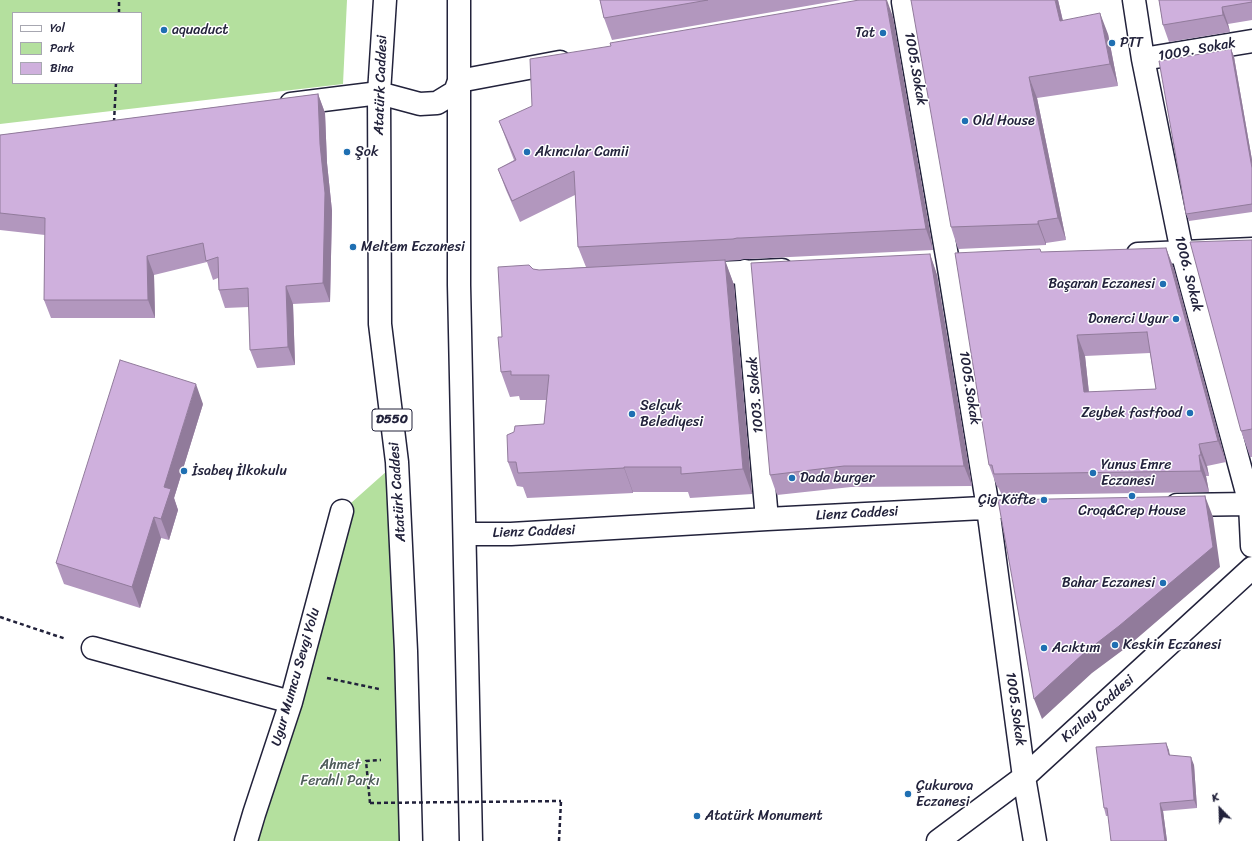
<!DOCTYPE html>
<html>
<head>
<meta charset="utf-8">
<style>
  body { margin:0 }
  #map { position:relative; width:1252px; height:841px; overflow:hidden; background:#fff; font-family:Sriracha,sans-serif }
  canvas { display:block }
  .legend { position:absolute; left:12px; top:12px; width:130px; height:72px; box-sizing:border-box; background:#fff; border:1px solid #a7a7b1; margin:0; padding:5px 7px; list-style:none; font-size:12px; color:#22223b }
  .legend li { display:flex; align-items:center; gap:8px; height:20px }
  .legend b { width:20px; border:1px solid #a7a7b1 }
  .north { position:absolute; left:1200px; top:789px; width:40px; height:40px; -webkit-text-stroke:3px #fff; paint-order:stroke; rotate:337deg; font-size:11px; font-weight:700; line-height:16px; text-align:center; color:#22223b }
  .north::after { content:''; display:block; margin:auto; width:14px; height:18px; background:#22223b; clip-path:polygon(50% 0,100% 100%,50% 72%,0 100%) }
</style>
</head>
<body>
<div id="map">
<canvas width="1252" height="841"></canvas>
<ul class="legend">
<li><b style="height:5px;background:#fff"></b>Yol</li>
<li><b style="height:11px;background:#b4e09e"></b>Park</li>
<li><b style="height:11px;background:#cfb0dd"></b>Bina</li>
</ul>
<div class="north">K</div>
</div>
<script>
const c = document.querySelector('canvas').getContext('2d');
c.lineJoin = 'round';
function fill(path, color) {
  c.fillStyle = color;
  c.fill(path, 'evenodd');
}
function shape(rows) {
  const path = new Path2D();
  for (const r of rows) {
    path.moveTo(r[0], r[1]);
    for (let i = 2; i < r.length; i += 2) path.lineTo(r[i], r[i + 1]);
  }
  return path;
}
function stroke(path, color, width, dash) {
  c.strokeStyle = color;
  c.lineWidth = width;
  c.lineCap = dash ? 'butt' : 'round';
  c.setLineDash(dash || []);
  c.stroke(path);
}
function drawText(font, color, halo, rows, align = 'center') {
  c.font = font + ' Sriracha,sans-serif';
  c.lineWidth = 3;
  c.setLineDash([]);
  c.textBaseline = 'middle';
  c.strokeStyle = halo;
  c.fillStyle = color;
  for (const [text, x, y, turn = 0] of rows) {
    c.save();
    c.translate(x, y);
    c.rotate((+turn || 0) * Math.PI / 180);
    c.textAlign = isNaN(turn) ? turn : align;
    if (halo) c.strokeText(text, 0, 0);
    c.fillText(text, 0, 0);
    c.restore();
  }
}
fill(shape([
  [0,0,347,0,343,84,0,124],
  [13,13,141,13,141,83,13,83],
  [397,462,411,841,246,841,342,511]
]), '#b4e09e');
const street = shape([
  [1134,0,1143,59,1182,252,1250,504,1252,546],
  [903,2,948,262,988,508,1024,777,1035,841],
  [1143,59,1252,41],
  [459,81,560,62],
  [291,104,379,93],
  [1138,254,1252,249],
  [745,271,767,519],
  [700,274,782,270],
  [1177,505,1250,504],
  [465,534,511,534,767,519,1003,507],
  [93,648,291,702],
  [246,841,254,814,291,702,342,511],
  [938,841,1024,777,1252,568]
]);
const highway = shape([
  [385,0,379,93,380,324,397,462,406,651,411,841],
  [459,0,459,285,471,841],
  [379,93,420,104,437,103,455,92,459,81]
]);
stroke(street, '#22223b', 25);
stroke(highway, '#22223b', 25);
stroke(shape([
  [119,13,119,0],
  [114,122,116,83],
  [0,617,66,639],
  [327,678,379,689],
  [370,803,366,761,381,760],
  [559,841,561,801]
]), '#22223b', 2.5, [4, 3]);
stroke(street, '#fff', 22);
stroke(highway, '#fff', 22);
stroke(shape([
  [370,803,561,801]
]), '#22223b', 2.5, [4, 3]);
fill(shape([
  [600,0,841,0,612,40,604,18],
  [1058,0,1063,21,1108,34,1118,86,1037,98,1066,240,1046,243,1046,245,958,249,951,227],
  [1159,0,1252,0,1252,20,1228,24,1230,32,1169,42,1163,25],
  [893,17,933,250,749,259,744,259,740,260,725,261,734,285,752,494,690,498,688,492,633,492,633,493,527,498,523,487,517,486,508,462,544,424,546,400,520,400,519,396,510,397,501,372,502,337,533,269,539,270,586,267,578,247,575,195,520,222,506,190,498,169,514,160,507,142,499,121],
  [1231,49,1234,57,1252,160,1252,212,1189,221,1186,214],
  [318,94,325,113,327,163,332,211,330,302,293,304,295,365,257,368,250,350,249,307,225,308,219,290,218,278,213,280,207,262,154,275,155,318,51,318,44,300,45,235,0,230,0,135],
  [1252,240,1252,457,1250,457,1241,431],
  [1166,248,1174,269,1226,462,1207,466,1209,476,1206,476,1209,492,1002,495,998,487,997,487,989,465,1042,252],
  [1150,353,1156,389,1089,392,1085,356],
  [930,254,937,275,972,486,851,487,777,495,770,475],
  [203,404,174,498,178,510,169,540,161,538,140,608,64,584,56,563],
  [1166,743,1170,756,1194,765,1197,808,1163,811,1167,841,1111,841,1108,816,1106,816,1104,808]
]), '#b297be');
fill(shape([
  [886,0,887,0,893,17,933,250,926,229],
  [1055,0,1058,0,1068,43,1060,21],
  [1222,7,1228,24,1230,32,1223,15],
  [1100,13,1108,34,1118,86,1110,64],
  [1231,49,1234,57,1252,160,1252,168],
  [1029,77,1037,98,1066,240,1058,218],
  [318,94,325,113,327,163,332,211,330,302,323,283],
  [1038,221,1046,243,1046,245,1038,224],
  [1166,248,1174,269,1226,462,1218,441],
  [930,254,937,275,972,486,964,466],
  [147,256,154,275,155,318,148,300],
  [725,260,734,285,752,494,743,469],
  [286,286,293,304,295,365,288,347],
  [1077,335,1085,356,1091,413,1084,392],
  [196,384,203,404,174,498,178,510,169,540,161,519,164,487],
  [1199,444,1207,466,1209,476,1201,455],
  [1199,455,1206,476,1209,492,1201,471],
  [624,467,633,492,633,493,624,468],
  [1205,496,1213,517,1220,567,1127,647,1092,673,1042,719,1034,699],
  [154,517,161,538,140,608,132,587],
  [1166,743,1169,750,1171,763],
  [1191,757,1194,765,1197,808,1194,800],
  [1160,803,1163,811,1167,841,1165,841]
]), '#917b9b');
const building = shape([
  [600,0,708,0,604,18,600,0],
  [859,0,886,0,926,229,741,238,737,238,733,239,578,247,574,171,512,201,498,169,516,160,499,121,532,106,530,59,611,46,610,43,859,0],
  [911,0,1055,0,1060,21,1100,13,1110,64,1029,77,1058,218,1038,221,1038,224,951,227,911,0],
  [1159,0,1252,0,1252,2,1222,7,1223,15,1163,25,1159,0],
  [1231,49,1252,168,1252,204,1186,214,1159,61,1231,49],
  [318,94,320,144,325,193,323,283,286,286,288,347,250,350,248,288,219,290,218,257,206,261,203,243,147,256,148,300,44,300,45,218,0,213,0,135,318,94],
  [1252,240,1252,429,1241,431,1190,242,1252,240],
  [1166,248,1218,441,1199,444,1201,455,1199,455,1201,471,994,474,992,465,989,465,955,253,1040,249,1041,252,1166,248],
  [1147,332,1156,389,1084,392,1077,335,1147,332],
  [930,254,964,466,844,466,770,475,751,263,930,254],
  [725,260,743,469,681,474,681,467,624,467,624,468,518,473,516,462,508,462,507,435,514,432,515,426,544,424,549,375,511,375,511,371,501,372,498,337,502,337,498,267,529,265,533,269,539,270,725,260],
  [120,360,196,384,164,487,171,489,161,519,154,517,132,587,56,563,120,360],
  [1205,496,1213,547,1119,626,1084,653,1034,699,998,500,1205,496],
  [1166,743,1169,755,1191,757,1194,800,1160,803,1165,841,1111,841,1107,808,1104,808,1096,747,1166,743]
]);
fill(building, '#cfb0dd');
stroke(building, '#917b9b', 1);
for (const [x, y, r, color] of [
  [164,30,4,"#1f6fb2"],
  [883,33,4,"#1f6fb2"],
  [1112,43,4,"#1f6fb2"],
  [965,121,4,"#1f6fb2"],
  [347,152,4,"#1f6fb2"],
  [527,152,4,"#1f6fb2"],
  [353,247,4,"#1f6fb2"],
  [1163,284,4,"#1f6fb2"],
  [1176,319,4,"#1f6fb2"],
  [1190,413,4,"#1f6fb2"],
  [632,414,4,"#1f6fb2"],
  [184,471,4,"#1f6fb2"],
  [1093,473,4,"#1f6fb2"],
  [792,478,4,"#1f6fb2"],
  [1132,496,4,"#1f6fb2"],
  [1044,500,4,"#1f6fb2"],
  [1163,583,4,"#1f6fb2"],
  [1115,645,4,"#1f6fb2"],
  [1044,648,4,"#1f6fb2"],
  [908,794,4,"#1f6fb2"],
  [697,816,4,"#1f6fb2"]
]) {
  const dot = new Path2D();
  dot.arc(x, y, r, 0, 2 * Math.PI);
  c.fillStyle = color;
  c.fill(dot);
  stroke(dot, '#fff', 1.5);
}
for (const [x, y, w] of [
  [392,420,40]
]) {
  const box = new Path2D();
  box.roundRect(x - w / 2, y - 11, w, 22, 3);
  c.fillStyle = '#fff';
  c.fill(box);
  stroke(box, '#22223b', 1);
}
drawText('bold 13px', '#22223b', null, [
  ["D550",392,420]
]);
drawText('14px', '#22223b', '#fff', [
  ["aquaduct",172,30],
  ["Tat",875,33,"right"],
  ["PTT",1120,43],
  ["Old House",973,121],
  ["Şok",355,152],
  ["Akıncılar Camii",535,152],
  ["Meltem Eczanesi",361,247],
  ["Başaran Eczanesi",1155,284,"right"],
  ["Donerci Ugur",1168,319,"right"],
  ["Selçuk",640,406],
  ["Belediyesi",640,422],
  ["Zeybek fastfood",1182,413,"right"],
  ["Yunus Emre",1101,465],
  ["Eczanesi",1101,481],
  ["İsabey İlkokulu",192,471],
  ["Dada burger",800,478],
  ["Çig Köfte",1036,500,"right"],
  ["Croq&Crep House",1132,511,"center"],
  ["Bahar Eczanesi",1155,583,"right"],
  ["Keskin Eczanesi",1123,645],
  ["Acıktım",1052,648],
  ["Çukurova",916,786],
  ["Eczanesi",916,802],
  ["Atatürk Monument",705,816]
], 'left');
drawText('14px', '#22223b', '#fff', [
  ["1009. Sokak",1197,50,-10],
  ["1005.Sokak",915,69,80],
  ["Atatürk Caddesi",381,85,-88],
  ["1006. Sokak",1188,274,76],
  ["1005.Sokak",969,388,81],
  ["1003. Sokak",756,395,-95],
  ["Atatürk Caddesi",398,492,-94],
  ["Lienz Caddesi",857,514,-3],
  ["Lienz Caddesi",534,532,-2],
  ["Ugur Mumcu Sevgi Yolu",296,677,-74],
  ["1005.Sokak",1015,709,82],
  ["Kızılay Caddesi",1098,709,-42]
]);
drawText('14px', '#4e5b59', '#fff', [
  ["Ahmet",340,765],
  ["Ferahlı Parkı",340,781]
]);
</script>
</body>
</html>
